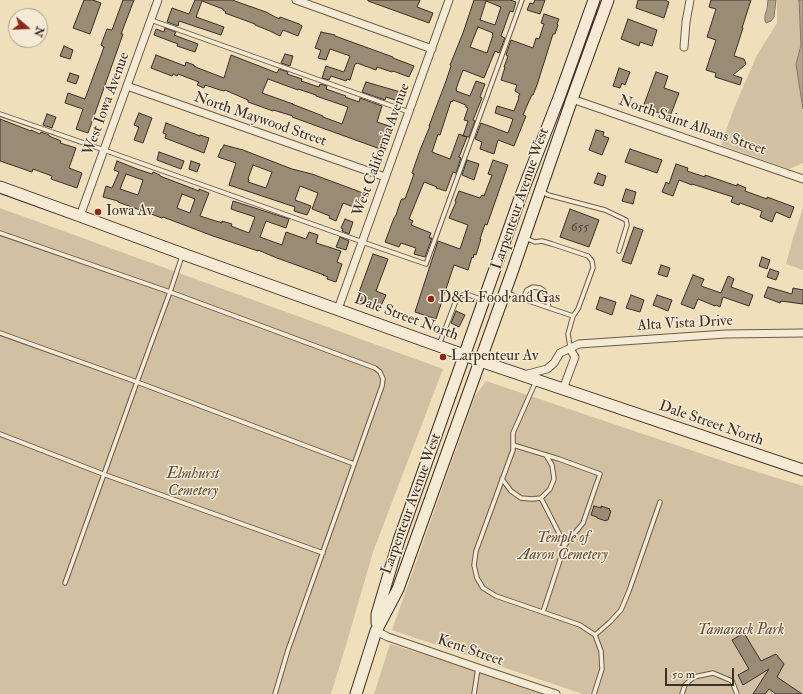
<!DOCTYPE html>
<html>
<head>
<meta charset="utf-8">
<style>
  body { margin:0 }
  #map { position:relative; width:803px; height:694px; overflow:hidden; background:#efdfbb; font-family:"IM FELL Double Pica",serif }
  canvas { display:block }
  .north { position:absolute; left:8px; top:8px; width:40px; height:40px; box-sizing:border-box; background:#f5ead3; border:1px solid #ab9f8e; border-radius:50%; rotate:109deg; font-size:11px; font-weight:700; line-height:16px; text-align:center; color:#3d2f27 }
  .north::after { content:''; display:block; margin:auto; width:14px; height:18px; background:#8f2418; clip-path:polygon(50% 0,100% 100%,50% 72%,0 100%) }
  .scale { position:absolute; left:665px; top:668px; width:69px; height:18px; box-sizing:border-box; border:2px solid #3d2f27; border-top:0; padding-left:5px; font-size:12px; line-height:14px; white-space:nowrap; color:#3d2f27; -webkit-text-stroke:3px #f5ead3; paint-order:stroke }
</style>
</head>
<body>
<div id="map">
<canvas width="803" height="694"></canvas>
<div class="north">N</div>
<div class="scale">50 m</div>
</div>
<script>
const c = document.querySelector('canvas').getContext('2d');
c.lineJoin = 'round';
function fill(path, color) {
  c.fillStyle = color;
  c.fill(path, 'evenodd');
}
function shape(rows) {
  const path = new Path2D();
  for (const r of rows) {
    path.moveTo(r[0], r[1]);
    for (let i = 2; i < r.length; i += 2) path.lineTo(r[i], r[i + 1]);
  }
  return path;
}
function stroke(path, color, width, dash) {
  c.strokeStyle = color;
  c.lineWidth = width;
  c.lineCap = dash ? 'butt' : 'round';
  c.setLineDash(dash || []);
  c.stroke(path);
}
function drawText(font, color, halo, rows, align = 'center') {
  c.font = font + ' "IM FELL Double Pica",serif';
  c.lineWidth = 3;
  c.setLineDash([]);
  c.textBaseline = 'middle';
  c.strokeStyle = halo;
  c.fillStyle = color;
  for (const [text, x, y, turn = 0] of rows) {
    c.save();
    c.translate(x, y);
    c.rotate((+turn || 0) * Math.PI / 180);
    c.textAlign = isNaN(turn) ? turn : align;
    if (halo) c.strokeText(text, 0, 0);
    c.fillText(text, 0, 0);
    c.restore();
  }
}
fill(shape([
  [777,0,799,0,801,45,796,64,803,109,803,163,789,169,721,145,734,108,757,55,777,23],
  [0,208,443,369,373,552,346,645,331,694,0,694],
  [803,208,803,270,786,264,793,238],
  [486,381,732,464,803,486,803,694,583,694,392,630,475,396],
  [390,644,553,694,374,694]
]), '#d1c1a2');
const water = shape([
  [768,0,776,0,774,17,771,21,766,23,765,21,765,15,767,9,768,0],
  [799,0,803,0,803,109,796,64,801,45,799,0]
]);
fill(water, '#b2a389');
stroke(water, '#837562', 1);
const building = shape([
  [84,0,93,0,101,3,90,34,73,28,84,0],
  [123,0,134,0,121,34,123,34,117,51,88,133,76,129,83,109,65,103,68,93,85,99,104,47,101,45,107,29,112,30,123,0],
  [195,0,232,0,266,12,279,19,280,17,291,21,299,24,302,26,298,36,283,30,280,36,270,31,255,25,255,24,225,13,226,12,223,10,223,9,202,1,196,17,224,27,221,35,179,21,178,26,167,22,172,8,189,14,195,0],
  [368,0,420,0,417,7,433,13,429,23,368,1,368,0],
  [474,0,510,0,516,2,513,12,510,11,504,28,501,36,505,38,499,53,495,51,484,78,463,70,456,89,457,89,456,91,470,96,476,81,485,84,480,97,482,98,473,120,475,121,469,137,463,136,468,121,464,120,468,108,466,107,466,105,453,100,452,102,451,101,440,135,438,134,432,152,450,159,459,134,467,137,459,157,461,158,456,173,453,172,446,191,436,188,437,187,424,182,409,219,413,221,411,225,431,233,429,238,432,238,425,257,414,254,416,248,401,243,399,247,385,242,394,218,396,215,401,200,402,199,405,199,414,174,412,173,420,150,430,126,429,126,446,81,451,66,450,65,463,33,474,0],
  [486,1,501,7,495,25,480,20,486,1],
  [478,27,493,33,492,34,493,35,487,53,470,47,478,27],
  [535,0,545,0,540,14,527,10,530,3,533,4,535,0],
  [638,0,665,0,669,2,664,18,636,8,638,0],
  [711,0,751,0,742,28,743,28,734,56,744,59,746,64,744,66,733,75,742,78,740,85,715,77,716,73,706,70,716,40,707,37,716,9,709,7,711,0],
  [544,14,559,19,557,24,558,25,555,34,553,34,537,85,533,95,532,95,529,101,523,115,526,116,514,146,498,140,494,154,480,149,482,142,475,139,481,123,508,133,513,119,495,113,497,106,514,111,519,98,518,97,520,94,515,91,517,85,501,80,505,67,504,67,508,56,506,55,511,40,533,48,536,38,539,39,544,24,541,23,544,14],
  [628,19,657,30,652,46,640,42,639,46,621,39,628,19],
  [165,28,176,32,174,35,198,44,195,52,177,46,178,44,154,35,156,29,164,32,165,28],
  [321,32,335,35,335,36,393,57,393,58,414,66,409,77,393,71,392,72,377,67,376,70,357,63,356,64,355,64,350,80,347,79,346,81,331,76,329,80,322,78,326,66,344,72,350,56,330,49,326,60,318,58,321,50,315,48,321,32],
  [64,46,73,50,70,59,60,56,64,46],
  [285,54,293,56,290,66,281,63,285,54],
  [156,55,185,66,186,62,194,65,194,66,198,68,224,78,231,55,277,73,279,69,288,72,287,74,302,79,301,81,319,87,320,84,327,86,326,89,346,96,345,97,359,102,360,98,382,106,377,122,392,127,383,150,292,117,293,116,273,110,273,111,248,102,248,100,225,90,224,91,220,90,205,85,204,88,197,85,199,82,178,74,177,76,173,74,172,76,151,68,156,55],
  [268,79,298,90,298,89,316,95,316,96,348,107,342,124,323,117,323,116,292,104,293,104,262,93,268,79],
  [619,68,630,72,625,85,622,83,620,88,613,86,619,68],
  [656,72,668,76,664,88,679,93,671,114,660,110,659,113,643,107,656,72],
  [70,73,79,76,76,84,67,81,70,73],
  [366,82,404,93,401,102,386,97,385,100,362,92,366,82],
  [139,113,152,118,143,143,134,140,139,127,134,125,139,113],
  [47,114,56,117,52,128,43,125,47,114],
  [0,119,31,131,31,130,40,134,41,132,49,135,49,136,61,141,60,143,76,148,69,168,82,173,77,188,51,179,52,176,33,169,32,172,0,161,0,119],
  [166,123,200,136,200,135,209,138,204,153,165,138,166,134,163,133,166,123],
  [596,130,604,132,603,136,609,138,602,155,589,150,596,130],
  [224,145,243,150,292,169,312,174,363,193,362,194,366,196,362,207,360,206,359,209,343,203,336,221,329,218,330,216,312,209,318,193,300,186,295,200,311,206,307,215,294,211,295,207,229,185,236,163,218,157,221,149,222,149,224,145],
  [253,165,272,172,266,188,248,182,249,180,248,179,253,165],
  [630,149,662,160,657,173,625,162,630,149],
  [159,152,184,161,181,169,157,160,159,152],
  [467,160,479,164,474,180,462,175,467,160],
  [493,160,508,165,487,225,485,224,480,239,481,239,476,255,474,254,473,258,472,257,468,270,454,265,436,319,415,312,438,241,460,249,468,225,449,218,456,202,455,201,459,191,480,198,482,195,484,196,492,175,488,174,493,160],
  [117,161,137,169,152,174,153,172,160,175,160,176,199,191,199,189,209,193,200,216,222,223,222,221,232,224,231,226,249,233,255,217,231,209,233,201,289,219,286,228,266,221,260,237,282,245,286,232,306,239,309,232,318,235,316,243,341,251,337,262,342,264,336,282,327,279,328,277,323,275,324,275,277,258,258,250,258,251,213,236,163,217,162,218,118,202,118,201,103,197,106,186,112,188,119,172,114,170,117,161],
  [126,174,143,180,138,195,120,189,126,174],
  [182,194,195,199,190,213,177,208,182,194],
  [191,161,200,164,197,172,189,169,191,161],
  [676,164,688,168,687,171,705,177,705,175,737,186,737,184,746,188,745,191,767,199,767,197,794,207,790,218,776,212,772,222,760,217,762,211,740,203,739,205,731,202,733,197,692,184,692,185,679,180,673,196,662,192,666,182,669,184,676,164],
  [598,173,606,176,603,186,594,183,598,173],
  [626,189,636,192,633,204,622,201,626,189],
  [570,209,599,220,589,247,560,237,570,209],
  [345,219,353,222,349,234,342,231,343,229,341,228,345,219],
  [634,227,643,230,631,264,622,261,634,227],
  [340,237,349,241,346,250,336,247,340,237],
  [373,254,388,259,376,291,386,295,380,308,359,300,361,296,358,295,373,254],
  [762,257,770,260,767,269,759,266,762,257],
  [661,265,670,268,667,277,658,274,661,265],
  [770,269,779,272,776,280,767,277,770,269],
  [693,275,704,279,701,286,721,293,728,276,734,279,731,287,753,295,749,306,723,297,720,307,716,305,715,306,698,299,694,309,681,304,693,275],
  [768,287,792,294,793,288,803,290,803,304,781,301,780,303,764,297,768,287],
  [631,295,644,300,640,312,626,308,631,295],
  [657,295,672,300,668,311,653,305,657,295],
  [600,297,616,302,612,315,596,309,600,297],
  [456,311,465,315,459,327,451,323,456,311],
  [594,506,601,508,601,506,610,509,609,510,611,511,608,520,606,520,606,521,597,518,597,517,591,515,594,506],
  [744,633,761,661,776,654,784,664,777,677,802,694,776,694,769,689,765,694,753,694,769,669,743,685,738,675,749,669,732,640,744,633]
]);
fill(building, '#9a8b74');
stroke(building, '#3d2f27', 1);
const lane = shape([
  [151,20,409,112],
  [0,114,104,150,371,245,426,264,522,0],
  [541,191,548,195,605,210,626,220,627,225,619,251],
  [0,233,170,292,375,368,380,372,383,379,382,386,288,650,275,694],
  [525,238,535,242,542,241,552,244,588,256,592,261,593,268,578,309,573,316],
  [506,292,517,297,573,316,568,334,570,347],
  [523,298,527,290,533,287,540,288,544,291,547,297,549,308],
  [0,333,137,382,354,464],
  [439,345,457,298,463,295,469,295,483,300],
  [536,381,513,433,513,450,476,551,474,565,477,578,483,588,496,596,580,625,595,635,601,651,602,669,594,694],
  [0,434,103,474,323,553],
  [513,445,559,459,600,474,583,523,565,545,543,612],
  [502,479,511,491,521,498,532,499,541,498,550,489,554,479,552,465,546,455],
  [541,498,565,545],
  [65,583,137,382,170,292,182,256],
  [595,635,610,622,621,610,629,591,660,502],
  [474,694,478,668],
  [682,694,685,685,694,677,713,673,732,681,737,694]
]);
const street = shape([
  [296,0,432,49],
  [684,47,686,22,690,0],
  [127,86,385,177],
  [572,99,803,179],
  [80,216,158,0],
  [338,309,449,0],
  [524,375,547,369,554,363,560,353,579,344,726,334,803,333],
  [563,389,575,357,570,349],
  [376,631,388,637,478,668,556,694]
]);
const secondary = shape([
  [0,187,80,216,183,254,489,364,803,470],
  [377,623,377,614,399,540,520,198,560,95,594,0],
  [356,694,376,631,398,589,511,275,572,99,608,0]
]);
stroke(lane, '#6a5b4c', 5.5);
stroke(street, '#6a5b4c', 9);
stroke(secondary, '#3d2f27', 13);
stroke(lane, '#f5ead3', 3.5);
stroke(street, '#f5ead3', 7);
stroke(secondary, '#f5ead3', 11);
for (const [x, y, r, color] of [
  [98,212,4,"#8f2418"],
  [431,299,4,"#8f2418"],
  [443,357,4,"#8f2418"]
]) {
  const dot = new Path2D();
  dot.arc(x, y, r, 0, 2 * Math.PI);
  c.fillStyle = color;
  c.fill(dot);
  stroke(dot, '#f5ead3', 1.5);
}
drawText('13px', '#54463a', null, [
  ["655",580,228]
]);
drawText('15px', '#3d2f27', '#f5ead3', [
  ["West Iowa Avenue",107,104,-70],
  ["North Maywood Street",260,120,19],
  ["North Saint Albans Street",692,126,19],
  ["West California Avenue",382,150,-70],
  ["Larpenteur Avenue West",521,199,-71],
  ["Dale Street North",406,318,20],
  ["Alta Vista Drive",685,324,-3],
  ["Dale Street North",711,424,19],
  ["Larpenteur Avenue West",412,504,-70],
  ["Kent Street",470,651,19]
]);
drawText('15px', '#3d2f27', '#f5ead3', [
  ["Iowa Av",106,212],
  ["D&L Food and Gas",439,299],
  ["Larpenteur Av",451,357]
], 'left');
drawText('italic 15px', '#5b4c40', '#f5ead3', [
  ["Elmhurst",193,475],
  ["Cemetery",193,492],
  ["Temple of",563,539],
  ["Aaron Cemetery",563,556],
  ["Tamarack Park",741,631]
]);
</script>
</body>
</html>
